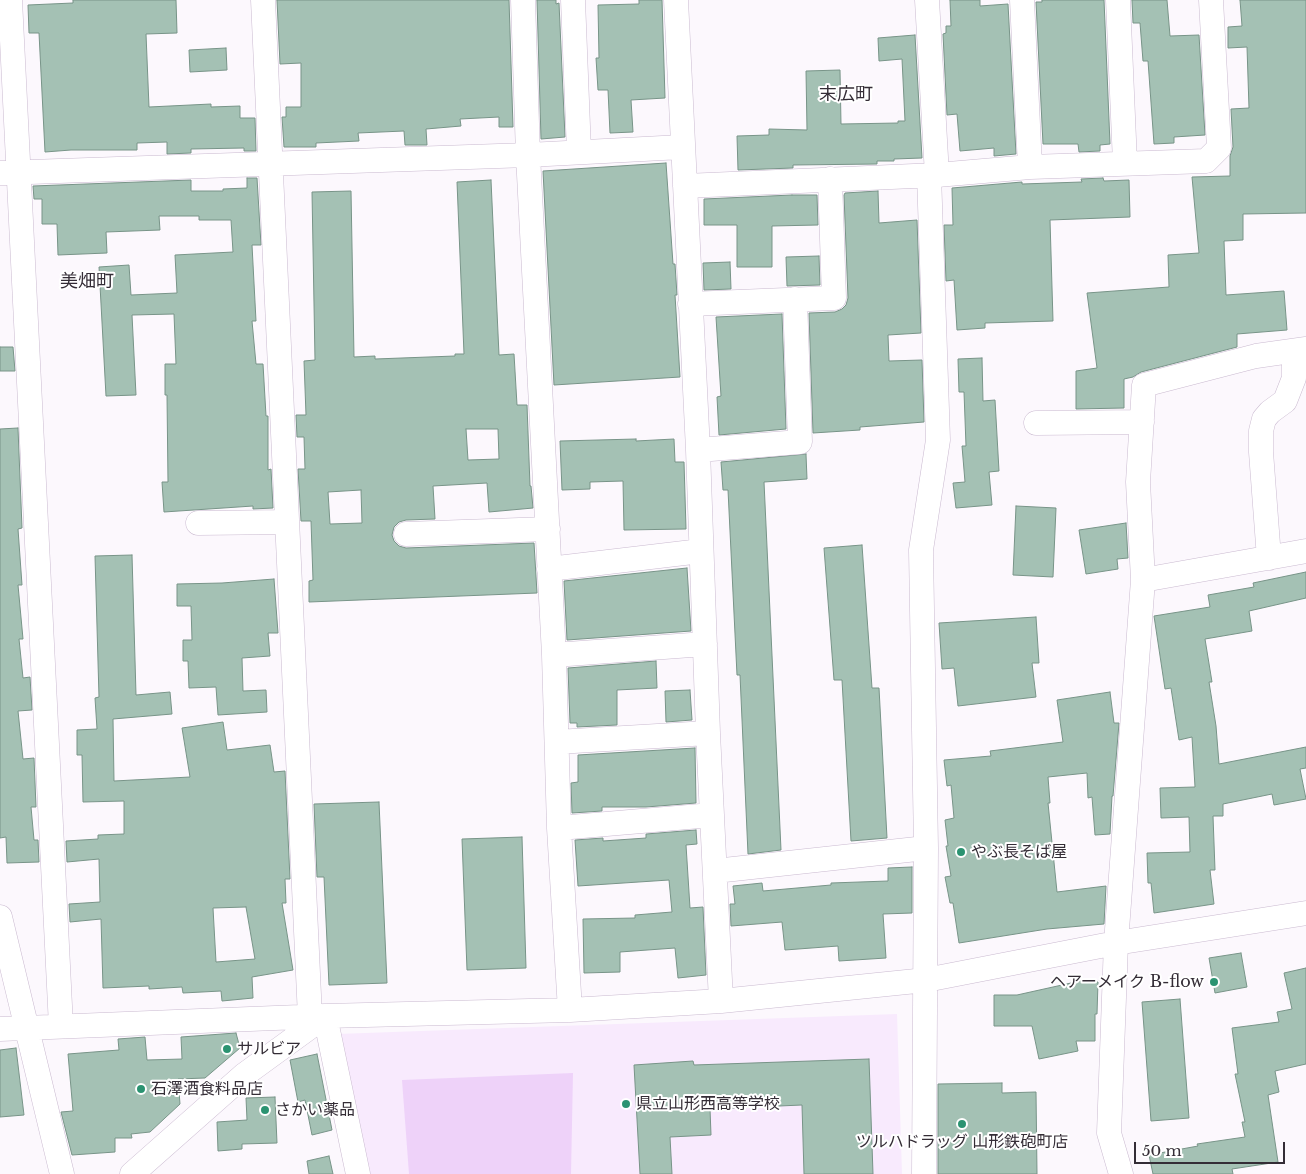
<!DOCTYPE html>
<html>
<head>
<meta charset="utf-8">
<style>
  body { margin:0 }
  #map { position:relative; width:1306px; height:1174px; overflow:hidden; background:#fcf8fd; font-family:"Libre Baskerville",serif }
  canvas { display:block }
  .scale { position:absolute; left:1134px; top:1142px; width:151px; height:22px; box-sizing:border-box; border:2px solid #342d36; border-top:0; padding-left:6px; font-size:15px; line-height:18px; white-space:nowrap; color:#342d36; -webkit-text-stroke:4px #fff; paint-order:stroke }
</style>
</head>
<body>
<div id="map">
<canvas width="1306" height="1174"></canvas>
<div class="scale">50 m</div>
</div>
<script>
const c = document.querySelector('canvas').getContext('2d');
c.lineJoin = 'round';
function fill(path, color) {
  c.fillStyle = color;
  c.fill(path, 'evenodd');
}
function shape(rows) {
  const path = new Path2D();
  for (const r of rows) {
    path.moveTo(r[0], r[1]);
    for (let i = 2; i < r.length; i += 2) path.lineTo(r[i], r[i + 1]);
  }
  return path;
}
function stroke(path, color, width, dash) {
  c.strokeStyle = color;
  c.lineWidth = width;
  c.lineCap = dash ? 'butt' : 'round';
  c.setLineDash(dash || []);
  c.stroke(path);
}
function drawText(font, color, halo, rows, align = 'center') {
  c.font = font + ' "Libre Baskerville","Noto Sans JP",serif';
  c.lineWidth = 4;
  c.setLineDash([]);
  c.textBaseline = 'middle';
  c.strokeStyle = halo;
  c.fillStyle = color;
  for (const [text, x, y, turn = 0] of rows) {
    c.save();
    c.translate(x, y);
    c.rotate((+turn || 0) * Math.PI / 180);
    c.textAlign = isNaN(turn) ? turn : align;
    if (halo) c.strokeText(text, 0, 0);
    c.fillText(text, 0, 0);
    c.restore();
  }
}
fill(shape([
  [897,1014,902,1174,367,1174,337,1034]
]), '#f8eafd');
fill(shape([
  [573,1073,571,1174,409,1174,402,1080]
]), '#eed2f9');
const building = shape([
  [73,0,176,0,177,33,146,34,149,107,211,104,211,107,240,106,240,118,255,118,256,151,244,151,244,148,191,149,191,153,167,154,167,142,137,143,137,150,71,150,45,152,39,33,29,33,28,5,73,3,73,0],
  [277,0,509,0,513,127,499,127,499,117,460,119,461,126,426,129,427,145,405,145,404,131,358,133,359,141,316,143,316,147,284,147,282,117,286,117,286,107,301,107,301,63,280,64,277,0],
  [537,0,556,0,556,4,559,3,565,137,541,139,537,0],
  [639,0,662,0,665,98,631,100,633,132,610,133,608,90,598,90,596,58,599,58,598,5,639,4,639,0],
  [950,0,980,0,980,6,1008,4,1016,154,994,156,994,148,960,151,957,114,947,115,943,34,946,33,946,26,951,26,950,0],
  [1042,0,1104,0,1110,144,1100,145,1100,151,1079,152,1078,144,1043,144,1036,2,1042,2,1042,0],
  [1132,0,1167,0,1170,36,1199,35,1205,135,1174,137,1174,143,1154,144,1148,61,1143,61,1140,23,1133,23,1132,0],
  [1240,0,1306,0,1306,213,1243,214,1243,240,1224,241,1226,295,1284,291,1287,330,1237,334,1237,347,1141,372,1133,377,1124,379,1124,408,1076,409,1076,371,1097,368,1087,293,1169,287,1168,255,1199,253,1192,177,1230,176,1230,156,1233,147,1231,109,1249,108,1247,47,1228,48,1228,27,1242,26,1240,0],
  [915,35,922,158,894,159,894,161,877,161,877,164,793,165,793,168,738,170,737,136,769,135,769,129,807,130,806,71,840,70,841,124,898,123,898,121,905,121,902,59,879,61,878,38,915,35],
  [226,48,227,70,190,72,189,50,226,48],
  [666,163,673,264,675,264,677,295,675,295,680,377,554,385,543,171,666,163],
  [247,178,257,178,261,245,252,245,256,321,252,321,256,364,263,364,266,416,268,416,268,470,271,469,273,508,253,509,253,506,164,512,162,482,168,482,167,395,165,395,165,364,176,364,174,314,132,315,136,395,106,396,99,267,129,265,131,295,177,293,175,255,233,252,231,220,199,220,199,216,159,216,160,230,106,232,107,253,58,255,57,224,42,224,42,199,34,199,33,186,191,180,191,191,223,191,223,189,247,188,247,178],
  [1103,178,1104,181,1129,180,1130,217,1050,220,1053,321,985,323,985,328,957,330,954,280,946,281,944,225,953,225,952,188,1022,182,1022,184,1082,182,1081,179,1103,178],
  [491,180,499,355,514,354,517,405,527,405,530,486,531,486,533,508,489,512,487,483,433,486,435,519,406,520,399,522,394,527,392,535,394,541,399,546,406,548,534,543,537,593,309,602,309,581,313,580,311,521,301,521,298,469,305,469,304,437,297,437,296,415,306,415,304,361,315,360,312,192,351,191,354,357,375,356,375,359,455,356,455,354,464,354,457,182,491,180],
  [466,429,498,429,499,459,468,460,466,429],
  [361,490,362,523,330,524,328,492,361,490],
  [878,191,879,223,917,220,921,333,888,335,889,361,922,360,924,422,860,427,860,430,813,433,809,313,835,312,842,309,846,305,848,298,844,195,845,193,878,191],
  [792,195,817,195,818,225,772,226,772,267,737,267,737,225,704,225,704,199,792,195],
  [819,256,820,285,787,286,786,257,819,256],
  [730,262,731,289,704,290,703,263,730,262],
  [782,314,786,429,719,435,717,397,721,396,716,317,782,314],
  [0,347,13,347,15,371,0,371,0,347],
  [982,358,983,401,995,400,999,471,989,472,992,505,956,508,953,483,965,482,962,446,966,446,964,392,959,392,958,359,982,358],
  [18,428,22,528,18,529,22,585,18,585,23,639,19,639,23,678,30,677,32,710,18,711,23,759,34,758,36,807,31,807,34,840,38,840,39,862,7,863,6,837,0,838,0,429,18,428],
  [636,439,636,441,674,439,675,462,684,462,686,529,624,530,623,481,590,482,590,489,562,490,560,441,636,439],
  [806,454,807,479,764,482,781,850,748,854,740,675,737,675,728,490,723,490,721,462,806,454],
  [1016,506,1056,508,1053,577,1013,575,1016,506],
  [1126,523,1128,558,1117,559,1118,569,1086,574,1079,530,1126,523],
  [862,545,872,688,879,688,887,838,851,841,842,680,834,680,824,548,862,545],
  [132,555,136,695,170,692,172,714,113,719,114,781,190,777,182,728,223,722,227,750,270,745,274,772,285,771,290,879,285,879,286,903,282,903,293,970,252,977,253,998,222,1001,221,991,183,993,182,987,149,989,149,986,103,988,101,919,70,922,69,904,100,902,99,859,67,862,66,841,98,839,98,835,124,834,124,801,83,802,82,755,77,755,77,730,97,729,95,698,99,697,95,556,132,555],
  [246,907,255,959,216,962,213,908,246,907],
  [687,568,691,631,567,640,564,581,687,568],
  [1306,572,1306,598,1249,611,1252,631,1205,639,1212,682,1209,682,1216,726,1219,764,1306,747,1306,768,1300,769,1306,799,1274,805,1272,794,1223,804,1223,816,1213,816,1215,870,1210,870,1214,904,1154,913,1151,883,1148,883,1147,853,1190,852,1189,817,1161,818,1160,788,1195,787,1192,737,1179,740,1171,688,1165,689,1154,616,1210,607,1208,595,1254,587,1253,583,1306,572],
  [274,579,278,633,268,633,270,656,242,658,243,691,266,690,267,712,218,715,216,687,189,688,188,661,183,661,183,640,192,640,191,606,177,606,177,584,222,583,274,579],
  [1036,617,1039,663,1032,663,1036,697,958,706,954,668,942,669,939,623,1036,617],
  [656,661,657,688,617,690,617,725,577,727,577,723,570,723,568,668,656,661],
  [690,690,692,720,666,722,665,691,690,690],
  [1110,692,1114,723,1119,723,1113,796,1112,796,1110,834,1095,835,1092,797,1088,798,1087,773,1048,777,1050,803,1048,803,1057,892,1106,886,1104,924,1047,929,959,943,953,903,950,903,945,877,951,876,946,846,948,846,945,820,954,818,951,785,947,786,944,760,991,756,990,751,1063,742,1057,700,1110,692],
  [695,748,696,803,646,807,602,807,602,811,572,813,571,783,578,782,578,755,695,748],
  [379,802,387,983,329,985,324,877,317,877,314,804,379,802],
  [696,830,697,844,686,845,690,908,703,907,706,975,678,978,675,948,620,952,620,972,584,973,583,919,635,918,635,915,672,912,669,880,578,886,575,840,603,838,603,841,646,838,646,834,696,830],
  [522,837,526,968,467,970,462,839,522,837],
  [912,867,912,913,883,914,886,958,839,961,838,946,785,950,782,922,731,926,730,904,735,904,733,886,762,883,763,891,831,885,831,883,888,881,888,868,912,867],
  [1241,953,1247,987,1215,993,1209,958,1241,953],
  [1306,968,1306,1064,1275,1071,1279,1092,1268,1095,1278,1162,1232,1169,1233,1174,1153,1174,1149,1155,1198,1146,1197,1144,1245,1137,1242,1122,1245,1122,1235,1074,1238,1074,1232,1028,1279,1022,1277,1012,1292,1009,1284,973,1306,968],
  [1080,981,1098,982,1097,1014,1095,1014,1095,1041,1076,1041,1078,1051,1039,1059,1032,1026,994,1026,994,995,1017,995,1080,981],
  [1180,999,1189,1118,1151,1121,1142,1002,1180,999],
  [236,1033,240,1048,205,1078,178,1079,180,1104,150,1132,131,1134,132,1138,115,1138,115,1152,72,1155,61,1112,73,1111,68,1054,119,1050,118,1039,145,1037,147,1060,182,1059,181,1037,236,1033],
  [16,1048,24,1115,0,1117,0,1050,16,1048],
  [317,1054,332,1130,312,1135,305,1100,298,1102,290,1060,317,1054],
  [869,1059,873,1174,804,1174,802,1105,710,1109,711,1135,670,1137,672,1174,640,1174,634,1065,693,1061,694,1065,869,1059],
  [1002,1083,1002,1093,1036,1092,1037,1174,938,1174,938,1084,1002,1083],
  [275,1097,277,1143,242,1144,242,1149,218,1151,217,1122,247,1120,246,1098,275,1097],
  [329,1156,333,1174,309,1174,307,1161,329,1156]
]);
fill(building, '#a4c1b4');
stroke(building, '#789488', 1);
const minor = shape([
  [10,0,61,1026],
  [263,0,310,1017],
  [523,0,528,155,554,655,559,828,570,1010],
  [573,0,579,152],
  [676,0,698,450,708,733,721,1001],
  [927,0,937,175],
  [1022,0,1030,167],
  [1118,0,1125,163],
  [0,173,528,155,682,147],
  [685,186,937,175,1030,167,1206,161,1219,148,1211,0],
  [690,304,834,298,830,179],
  [1036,423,1142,422],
  [698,450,800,442,795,299],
  [198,523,287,522],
  [406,534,548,529],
  [1269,558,1261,452,1261,431,1264,419,1270,412,1285,401,1294,378,1294,365,1300,356,1306,353],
  [549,569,701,551],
  [1143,580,1138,482,1144,385,1256,356,1306,349],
  [554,655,705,644],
  [557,742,708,733],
  [559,828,712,815],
  [715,871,926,848],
  [0,917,62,1174],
  [0,1029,325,1016,358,1174],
  [132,1174,244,1075,325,1016,570,1010,721,1001,926,980,1116,943,1306,913],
  [924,1174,926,848,921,550,938,440,929,175],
  [1121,1174,1109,1133,1116,943,1143,580,1306,551]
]);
stroke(minor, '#cabad0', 25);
stroke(minor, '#fff', 24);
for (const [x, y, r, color] of [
  [961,852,5,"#2b9371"],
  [1214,982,5,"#2b9371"],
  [227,1049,5,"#2b9371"],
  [141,1089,5,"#2b9371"],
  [626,1104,5,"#2b9371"],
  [265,1110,5,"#2b9371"],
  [962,1124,5,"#2b9371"]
]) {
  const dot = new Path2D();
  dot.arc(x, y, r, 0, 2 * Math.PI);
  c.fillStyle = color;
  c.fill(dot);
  stroke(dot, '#fff', 2);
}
drawText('16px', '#342d36', '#fff', [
  ["やぶ長そば屋",971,852],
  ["ヘアーメイク B-flow",1204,982,"right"],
  ["サルビア",237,1049],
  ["石澤酒食料品店",151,1089],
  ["県立山形西高等学校",636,1104],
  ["さかい薬品",275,1110],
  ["ツルハドラッグ 山形鉄砲町店",962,1142,"center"]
], 'left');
drawText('18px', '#342d36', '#fff', [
  ["末広町",846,95],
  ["美畑町",87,282]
]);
</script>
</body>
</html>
